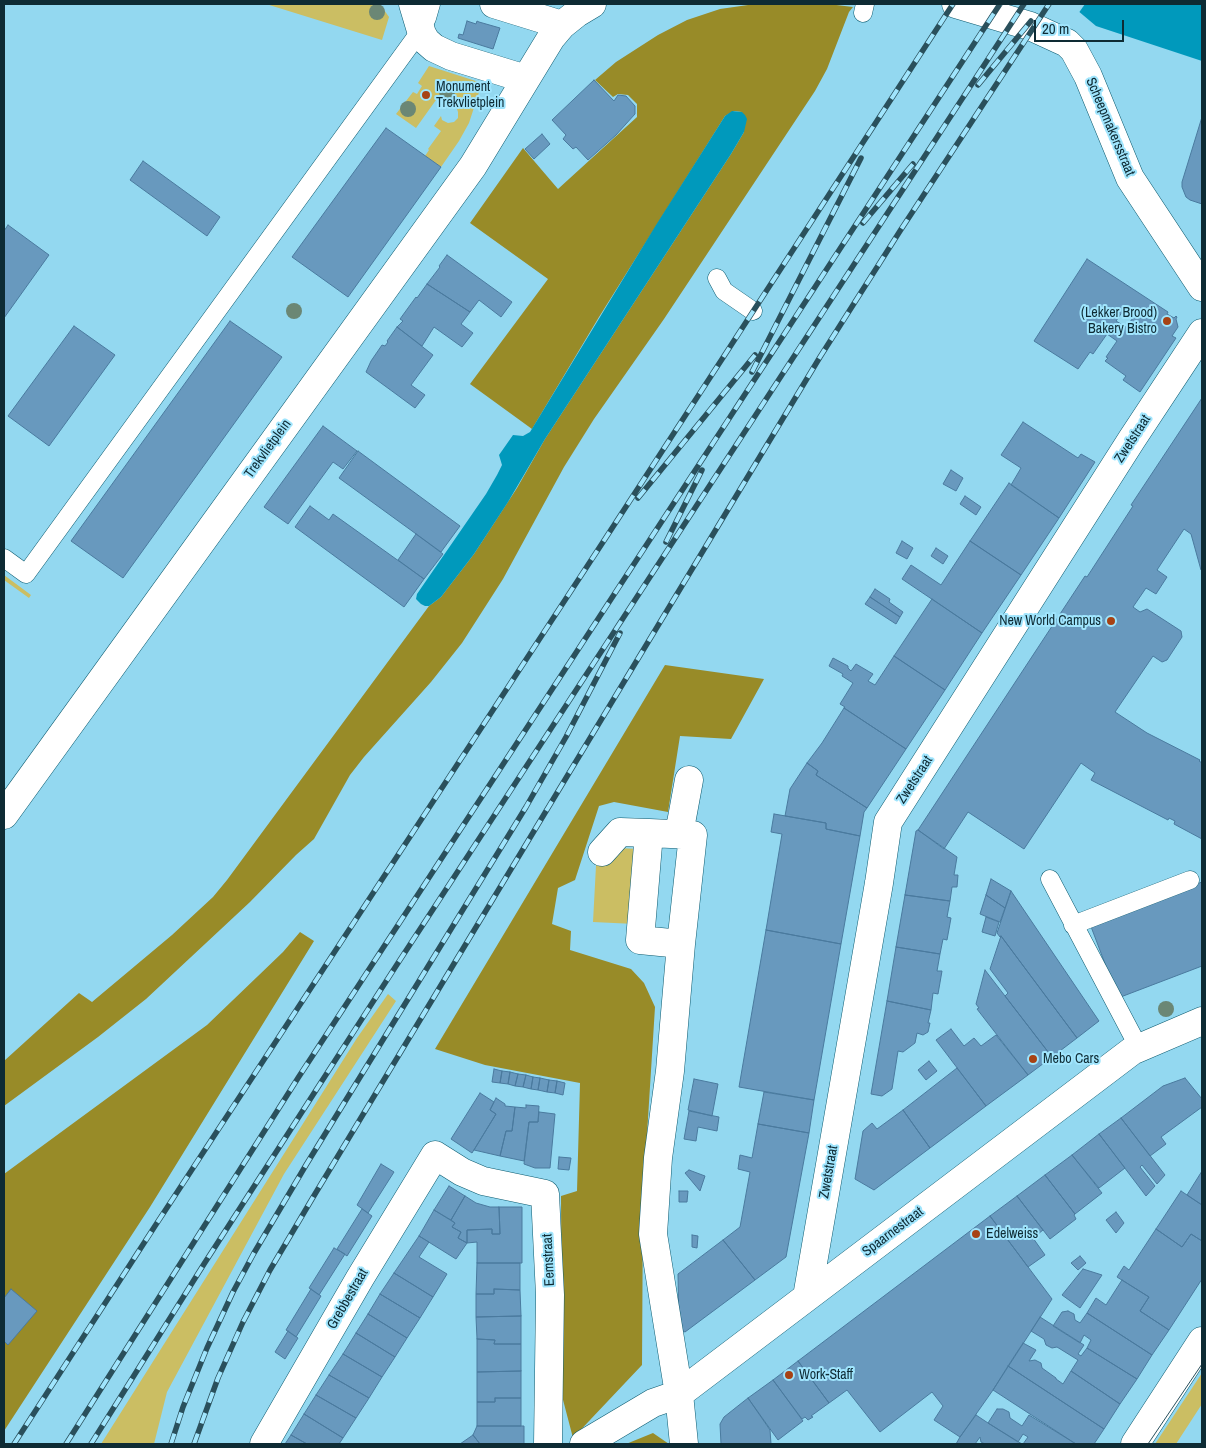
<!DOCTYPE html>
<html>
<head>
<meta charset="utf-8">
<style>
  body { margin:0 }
  #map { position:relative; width:1206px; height:1448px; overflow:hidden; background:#93d8f0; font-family:"Archivo Narrow",sans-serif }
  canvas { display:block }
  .frame { position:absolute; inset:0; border:5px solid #0e2b34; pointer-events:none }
  .scale { position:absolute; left:1034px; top:20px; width:90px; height:22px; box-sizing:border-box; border:2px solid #0e2b34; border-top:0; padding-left:6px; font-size:15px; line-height:18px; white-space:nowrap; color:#0e2b34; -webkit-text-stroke:4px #a0e5fd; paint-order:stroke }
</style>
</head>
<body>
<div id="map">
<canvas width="1206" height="1448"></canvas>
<div class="frame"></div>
<div class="scale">20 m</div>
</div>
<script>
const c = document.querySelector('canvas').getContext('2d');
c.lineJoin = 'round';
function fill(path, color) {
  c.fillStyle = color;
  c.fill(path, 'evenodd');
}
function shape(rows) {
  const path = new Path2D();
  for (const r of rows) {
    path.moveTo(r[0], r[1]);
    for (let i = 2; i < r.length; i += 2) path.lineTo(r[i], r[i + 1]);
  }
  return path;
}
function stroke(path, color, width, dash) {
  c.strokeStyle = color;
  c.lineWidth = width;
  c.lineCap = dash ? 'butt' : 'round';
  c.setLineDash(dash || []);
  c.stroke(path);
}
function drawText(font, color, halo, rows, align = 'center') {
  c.font = font + ' "Archivo Narrow",sans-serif';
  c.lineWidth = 4;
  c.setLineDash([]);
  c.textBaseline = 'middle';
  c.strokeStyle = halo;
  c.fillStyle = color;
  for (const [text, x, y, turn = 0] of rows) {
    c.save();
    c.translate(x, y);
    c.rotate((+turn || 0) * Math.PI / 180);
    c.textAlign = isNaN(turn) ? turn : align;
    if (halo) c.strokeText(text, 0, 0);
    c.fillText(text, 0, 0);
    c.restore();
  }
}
fill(shape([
  [266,4,375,4,382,7,389,17,382,40],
  [429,66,482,83,469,123,459,141,441,167,425,156,429,150,428,149,441,131,434,126,441,116,442,120,448,123,454,122,458,118,458,112,457,109,452,105,451,100,448,94,441,93,416,128,396,114,413,92,417,94,422,86,418,83],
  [4,575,31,595,29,598,4,580],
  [597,847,638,849,635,924,593,922],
  [388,994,396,1001,284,1174,167,1392,154,1444,101,1444,357,1038],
  [1202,1373,1202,1404,1176,1444,1155,1444]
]), '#cbbe63');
fill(shape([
  [755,4,828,4,853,7,849,12,827,69,815,91,664,319,594,419,564,467,503,579,462,643,431,682,364,757,350,775,314,839,296,855,250,902,146,999,98,1037,4,1106,4,1061,79,993,92,1002,172,935,213,897,227,880,429,606,441,597,474,554,517,488,545,439,731,154,744,132,742,112,734,111,725,116,599,317,532,429,470,384,548,279,470,223,523,148,558,189,637,117,637,104,628,95,618,94,613,97,595,80,616,62,658,35,687,20,720,9],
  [665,665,764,679,731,739,680,736,668,812,614,802,599,806,575,880,558,888,552,924,571,931,570,950,631,969,644,983,655,1007,643,1198,642,1365,573,1438,562,1396,561,1196,577,1191,580,1083,485,1065,435,1049],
  [300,932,314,941,150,1207,4,1431,4,1174,207,1025,283,952],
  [653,1433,669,1444,626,1444]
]), '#988b28');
fill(shape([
  [1054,4,1202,4,1202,61,1096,26,1077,10],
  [732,111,742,112,745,115,747,119,744,132,731,154,545,439,508,502,474,554,441,597,429,606,425,606,421,604,416,599,417,594,486,494,497,475,502,465,499,455,513,435,523,436,530,432,656,225,725,116]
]), '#0099bc');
fill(shape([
  [1052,4,1085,4,1078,14,1054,6]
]), '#93d8f0');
const building = shape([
  [467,21,476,24,477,21,479,22,500,28,493,49,458,38,459,34,463,35,467,21],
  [594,80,614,101,618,95,626,96,635,106,635,114,616,135,588,160,576,147,573,149,563,139,566,135,552,120,594,80],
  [1202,117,1202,204,1190,200,1186,197,1182,187,1182,182,1202,117],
  [386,128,441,167,348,297,292,257,386,128],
  [542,134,550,144,534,159,525,149,542,134],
  [143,161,220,217,207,236,130,180,143,161],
  [8,225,49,255,4,318,4,231,8,225],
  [447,255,512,302,501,317,479,300,470,312,427,284,440,267,439,266,447,255],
  [1087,259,1168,312,1167,314,1174,318,1176,316,1177,317,1176,319,1178,327,1172,336,1176,338,1140,392,1123,380,1126,376,1105,361,1108,358,1106,357,1117,341,1107,334,1093,354,1090,352,1078,369,1034,341,1087,259],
  [1123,311,1133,318,1126,327,1116,321,1123,311],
  [427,284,470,312,461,324,473,333,462,347,434,327,422,346,397,327,403,321,400,319,416,297,417,298,427,284],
  [230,321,282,357,123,578,71,541,230,321],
  [74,326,115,355,49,446,8,416,74,326],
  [397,327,433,355,411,385,425,395,415,408,366,372,371,361,382,345,385,346,388,342,387,341,397,327],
  [1202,398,1202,569,1201,570,1191,534,1184,529,1157,570,1167,577,1156,594,1146,588,1133,607,1140,612,1147,609,1181,631,1182,637,1167,660,1162,662,1153,656,1115,712,1147,733,1200,760,1199,761,1202,763,1202,839,1174,824,1175,821,1169,818,1168,820,1091,780,1095,773,1081,763,1024,849,968,812,944,849,918,830,1085,576,1087,577,1133,506,1131,505,1202,398],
  [1023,422,1078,458,1081,454,1095,462,1059,518,1011,485,1021,468,1001,455,1023,422],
  [323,426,357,451,343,469,333,462,288,524,264,507,323,426],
  [358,451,460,526,441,552,339,478,358,451],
  [951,470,963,478,956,491,943,484,951,470],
  [1009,483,1059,518,1021,575,970,541,1009,483],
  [965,496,981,507,976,515,960,504,965,496],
  [310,506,329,520,333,514,424,579,404,607,295,527,310,506],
  [416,534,443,554,424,579,398,560,416,534],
  [902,541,913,548,907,559,896,553,902,541],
  [970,541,1021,575,982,633,902,579,911,565,941,585,970,541],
  [936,548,948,556,943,564,931,556,936,548],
  [875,589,890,599,889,602,903,612,900,617,870,597,875,589],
  [870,597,900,617,896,624,865,604,870,597],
  [932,599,982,633,945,690,894,656,932,599],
  [894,656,945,690,906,749,844,708,845,707,840,704,853,683,842,676,843,674,829,666,833,658,848,666,848,668,851,671,856,664,873,674,868,681,875,685,894,656],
  [844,708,906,749,867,808,816,775,818,771,807,763,822,743,844,708],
  [807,763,818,771,816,775,867,808,864,812,860,836,826,829,826,823,785,816,790,789,807,763],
  [774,814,826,823,826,829,860,836,841,944,766,930,782,834,771,832,774,814],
  [918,830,957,857,954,875,958,875,957,887,952,887,950,901,905,895,916,831,918,830],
  [991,879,1011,891,1005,908,986,895,991,879],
  [1202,882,1202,966,1118,998,1090,924,1202,882],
  [1011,891,1099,1021,1077,1038,1001,936,1000,937,997,933,1011,891],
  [905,895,950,901,947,917,951,918,947,940,943,939,940,954,896,947,905,895],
  [986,895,1005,908,1000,922,980,914,986,895],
  [986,917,999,922,995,936,982,932,986,917],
  [766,930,841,944,814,1100,739,1087,766,930],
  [1001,936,1077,1038,1052,1057,1005,996,1008,993,990,969,1001,936],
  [896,947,940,954,937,971,942,971,938,994,933,993,931,1010,887,1001,896,947],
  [985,970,1052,1057,1028,1075,977,1009,979,1008,976,1004,985,970],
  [887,1001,931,1010,928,1023,930,1023,928,1032,923,1035,917,1033,915,1043,903,1052,898,1051,892,1089,882,1096,871,1094,887,1001],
  [951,1029,964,1046,974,1038,981,1046,996,1035,1028,1075,986,1106,936,1040,951,1029],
  [929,1061,937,1071,926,1080,918,1070,929,1061],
  [957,1068,986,1106,930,1148,903,1110,957,1068],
  [494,1069,502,1071,500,1083,492,1082,494,1069],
  [502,1071,510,1072,508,1084,500,1083,502,1071],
  [510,1072,518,1074,515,1086,508,1084,510,1072],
  [518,1074,526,1075,523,1087,515,1086,518,1074],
  [526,1075,533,1077,531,1089,523,1087,526,1075],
  [533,1077,540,1078,538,1090,531,1089,533,1077],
  [540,1078,549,1080,547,1092,538,1090,540,1078],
  [1185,1078,1202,1099,1202,1107,1161,1137,1166,1144,1150,1156,1121,1118,1163,1086,1185,1078],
  [694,1079,718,1084,712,1116,688,1110,694,1079],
  [549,1080,557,1081,555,1093,547,1092,549,1080],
  [557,1081,565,1083,563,1095,555,1093,557,1081],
  [764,1092,814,1100,809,1133,758,1124,764,1092],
  [480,1093,494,1102,490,1110,496,1114,472,1153,451,1139,480,1093],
  [496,1098,505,1104,505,1106,515,1107,512,1131,506,1131,500,1156,474,1150,496,1114,490,1110,496,1098],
  [526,1105,539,1106,538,1122,529,1122,524,1161,500,1156,506,1131,512,1131,515,1107,526,1108,526,1105],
  [903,1110,930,1148,874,1190,855,1179,863,1131,872,1123,877,1129,903,1110],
  [689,1111,719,1117,717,1131,698,1127,696,1141,684,1139,689,1111],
  [539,1112,555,1114,550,1168,535,1168,524,1164,529,1122,538,1122,539,1112],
  [1121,1118,1165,1175,1157,1184,1142,1165,1140,1167,1155,1186,1146,1196,1099,1134,1121,1118],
  [758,1124,809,1133,786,1257,755,1280,723,1240,740,1227,750,1172,738,1169,740,1155,752,1158,758,1124],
  [1099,1134,1125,1168,1099,1188,1072,1155,1099,1134],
  [1072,1155,1102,1193,1075,1214,1045,1175,1072,1155],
  [559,1157,571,1158,569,1170,558,1169,559,1157],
  [381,1164,394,1172,368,1213,357,1205,381,1164],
  [689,1170,705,1176,700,1191,685,1173,689,1170],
  [1202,1171,1202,1205,1187,1195,1202,1171],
  [1045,1175,1075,1214,1074,1215,1076,1219,1050,1239,1017,1196,1045,1175],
  [449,1186,465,1196,451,1220,434,1210,449,1186],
  [679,1191,688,1191,687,1202,679,1202,679,1191],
  [1181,1191,1202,1205,1202,1241,1191,1234,1182,1247,1156,1229,1181,1191],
  [465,1196,476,1203,490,1207,499,1207,500,1234,492,1234,492,1229,467,1230,467,1243,458,1238,461,1232,452,1227,455,1223,451,1220,465,1196],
  [1017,1196,1043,1230,1033,1238,1045,1255,1028,1267,990,1216,1017,1196],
  [499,1207,522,1207,522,1263,477,1263,477,1242,467,1243,467,1230,492,1229,492,1234,500,1234,499,1207],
  [362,1209,372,1216,347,1256,337,1249,362,1209],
  [434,1210,455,1223,452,1227,461,1232,458,1238,467,1243,456,1259,419,1236,434,1210],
  [1116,1212,1124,1223,1116,1233,1106,1220,1116,1212],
  [990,1216,1052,1299,993,1390,960,1437,934,1420,943,1406,932,1392,880,1432,847,1390,829,1403,798,1361,990,1216],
  [1156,1229,1182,1247,1191,1234,1202,1241,1202,1279,1169,1330,1140,1311,1149,1297,1117,1277,1124,1266,1129,1270,1156,1229],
  [692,1235,698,1236,697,1248,692,1247,692,1235],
  [419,1236,429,1242,419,1257,447,1274,433,1297,394,1273,419,1236],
  [723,1240,755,1280,685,1332,679,1329,678,1274,723,1240],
  [334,1248,345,1254,319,1295,309,1288,334,1248],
  [1080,1256,1086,1263,1078,1270,1071,1263,1080,1256],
  [477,1263,520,1263,520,1290,494,1289,494,1294,476,1294,477,1263],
  [1083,1269,1102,1275,1080,1308,1062,1295,1083,1269],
  [394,1273,433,1297,420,1318,380,1294,394,1273],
  [1122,1280,1149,1297,1140,1311,1169,1330,1152,1355,1087,1313,1096,1298,1106,1305,1122,1280],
  [11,1289,37,1311,8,1345,4,1341,4,1298,11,1289],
  [311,1289,321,1296,296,1337,286,1330,311,1289],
  [494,1289,520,1290,521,1316,476,1317,476,1294,494,1294,494,1289],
  [380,1294,420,1318,407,1338,368,1314,380,1294],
  [1068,1311,1074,1314,1075,1320,1080,1323,1087,1313,1152,1355,1137,1379,1087,1348,1091,1340,1084,1335,1080,1343,1053,1326,1062,1312,1068,1311],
  [368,1314,407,1338,395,1357,356,1333,368,1314],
  [521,1316,521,1344,494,1344,495,1340,477,1339,476,1317,521,1316],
  [1040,1317,1084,1345,1078,1354,1081,1356,1087,1348,1137,1379,1120,1404,1071,1371,1078,1360,1057,1347,1052,1348,1046,1345,1044,1339,1031,1331,1040,1317],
  [288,1331,298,1338,285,1359,275,1352,288,1331],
  [356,1333,395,1357,382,1377,343,1354,356,1333],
  [477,1339,495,1340,494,1344,521,1344,521,1371,477,1372,477,1339],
  [1023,1343,1036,1350,1029,1361,1035,1360,1041,1363,1042,1368,1056,1378,1056,1379,1063,1384,1071,1371,1120,1404,1104,1429,1008,1366,1023,1343],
  [343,1354,382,1377,369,1398,329,1375,343,1354],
  [798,1361,829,1403,811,1416,813,1417,808,1420,805,1417,802,1419,773,1380,798,1361],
  [1008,1366,1104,1429,1094,1444,1076,1444,993,1390,1008,1366],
  [521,1371,521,1398,495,1398,495,1402,477,1402,477,1372,521,1371],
  [329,1375,369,1398,356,1418,316,1395,329,1375],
  [773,1380,803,1421,778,1440,748,1398,773,1380],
  [316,1395,356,1418,343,1438,304,1414,316,1395],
  [495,1398,521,1398,521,1426,477,1426,477,1402,495,1402,495,1398],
  [748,1398,770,1430,771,1444,721,1444,720,1424,724,1417,748,1398],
  [997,1409,1003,1409,1009,1412,1010,1418,1022,1426,1029,1415,1076,1444,1023,1444,1028,1437,1023,1434,1018,1442,988,1423,997,1409],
  [304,1414,343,1438,339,1444,307,1444,291,1435,304,1414],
  [976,1415,988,1423,1022,1444,985,1444,981,1442,980,1437,975,1444,956,1444,960,1437,976,1415],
  [477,1426,524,1426,524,1444,480,1444,473,1435,477,1426],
  [291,1435,307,1444,285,1444,291,1435],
  [473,1435,480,1444,460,1444,473,1435]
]);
fill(building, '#6899be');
stroke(building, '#4a7a9e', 1);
const service = shape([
  [863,13,865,4],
  [717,278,724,291,753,311],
  [4,558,26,574,421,30,427,18,431,4],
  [1050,879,1139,1048],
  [1073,925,1190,880]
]);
const minor = shape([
  [413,4,422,34,426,41,434,48,451,56,526,79],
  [494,4,562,25],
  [956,4,1030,26,1067,43,1074,50,1088,76,1130,178,1202,287],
  [4,815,473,166,551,38,562,25,577,13,592,4],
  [679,834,689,780],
  [602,852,620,832,649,833],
  [681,944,640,940,649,833,693,835,681,944,670,1071,658,1158,653,1234,679,1394,684,1444],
  [807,1297,879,883,888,822,1132,439,1202,333],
  [264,1444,360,1278,435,1155,462,1172,483,1181,545,1194,550,1295,548,1444],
  [584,1444,653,1403,679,1394,1132,1051,1202,1021]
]);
const tertiary = shape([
  [1135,1444,1202,1341]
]);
stroke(service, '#0b5a6f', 19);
stroke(minor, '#0b5a6f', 29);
stroke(tertiary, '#0b5a6f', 29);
stroke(service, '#fff', 18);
stroke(minor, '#fff', 28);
stroke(tertiary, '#fff', 28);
stroke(shape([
  [1148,1444,1202,1364]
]), '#2a505c', 1);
const rail = shape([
  [978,85,1031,21],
  [863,223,913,164],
  [752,372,861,158],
  [638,498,755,355],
  [666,542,702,470],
  [14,1444,155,1226,605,539,953,4],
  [66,1444,298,1078,1000,4],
  [91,1444,204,1264,396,966,1024,4],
  [171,1444,183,1407,207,1348,233,1292,254,1253,306,1165,526,807,566,737,620,633],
  [194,1444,218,1378,243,1322,270,1270,312,1199,820,357,900,231,1049,4]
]);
stroke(rail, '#2a505c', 5.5);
stroke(rail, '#a0e5fd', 4, [11]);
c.fillStyle = '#6b8775';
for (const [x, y] of [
  [377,12],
  [447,92],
  [408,109],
  [294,311],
  [1166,1009]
]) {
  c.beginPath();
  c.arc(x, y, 8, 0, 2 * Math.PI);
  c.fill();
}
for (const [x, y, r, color] of [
  [426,95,5,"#a74214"],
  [1167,321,5,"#a74214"],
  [1111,621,5,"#a74214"],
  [1033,1059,5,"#a74214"],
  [976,1234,5,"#a74214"],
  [789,1375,5,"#a74214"]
]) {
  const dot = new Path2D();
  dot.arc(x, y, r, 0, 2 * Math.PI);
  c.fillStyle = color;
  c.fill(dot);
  stroke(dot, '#a0e5fd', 2);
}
drawText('14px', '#0e2b34', '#a0e5fd', [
  ["Monument",436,87],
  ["Trekvlietplein",436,103],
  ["(Lekker Brood)",1157,313,"right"],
  ["Bakery Bistro",1157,329,"right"],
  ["New World Campus",1101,621,"right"],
  ["Mebo Cars",1043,1059],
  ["Edelweiss",986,1234],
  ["Work-Staff",799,1375]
], 'left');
drawText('14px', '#0e2b34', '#a0e5fd', [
  ["Scheepmakersstraat",1110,127,67],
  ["Zwetstraat",1133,439,-57],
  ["Trekvlietplein",268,449,-54],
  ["Zwetstraat",915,780,-57],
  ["Zwetstraat",829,1172,-80],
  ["Spaarnestraat",893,1232,-37],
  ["Eemstraat",549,1260,-93],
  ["Grebbestraat",348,1299,-60]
]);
</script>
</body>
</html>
